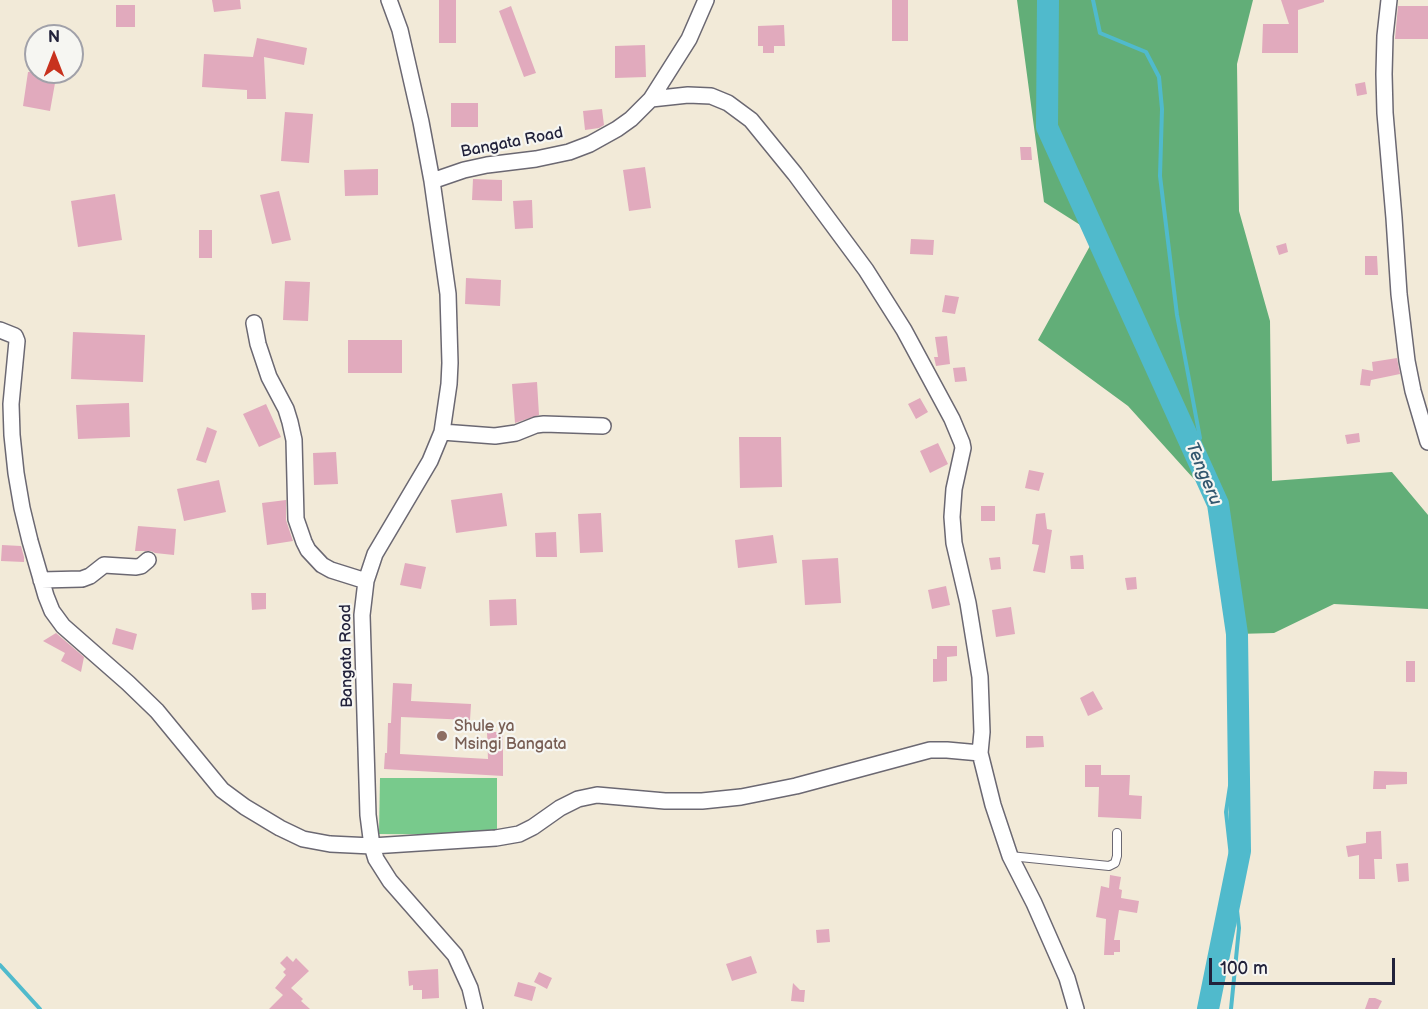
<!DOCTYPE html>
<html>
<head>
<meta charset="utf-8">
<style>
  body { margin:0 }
  #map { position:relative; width:1428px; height:1009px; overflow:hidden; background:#f2ead8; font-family:"Balsamiq Sans",sans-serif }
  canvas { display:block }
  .north { position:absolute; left:24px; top:24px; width:60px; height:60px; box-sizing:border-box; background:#f6f6f2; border:2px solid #a1a1a9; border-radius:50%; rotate:0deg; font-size:16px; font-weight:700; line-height:24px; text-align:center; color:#22223b }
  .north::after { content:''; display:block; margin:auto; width:21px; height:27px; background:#c8321e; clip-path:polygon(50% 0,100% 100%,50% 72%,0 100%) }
  .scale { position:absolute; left:1209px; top:958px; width:186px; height:27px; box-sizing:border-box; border:3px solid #22223b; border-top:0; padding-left:8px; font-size:18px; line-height:21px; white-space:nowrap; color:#22223b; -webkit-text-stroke:4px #f6f6f2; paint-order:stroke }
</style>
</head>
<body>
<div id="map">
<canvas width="1428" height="1009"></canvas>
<div class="north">N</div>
<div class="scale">100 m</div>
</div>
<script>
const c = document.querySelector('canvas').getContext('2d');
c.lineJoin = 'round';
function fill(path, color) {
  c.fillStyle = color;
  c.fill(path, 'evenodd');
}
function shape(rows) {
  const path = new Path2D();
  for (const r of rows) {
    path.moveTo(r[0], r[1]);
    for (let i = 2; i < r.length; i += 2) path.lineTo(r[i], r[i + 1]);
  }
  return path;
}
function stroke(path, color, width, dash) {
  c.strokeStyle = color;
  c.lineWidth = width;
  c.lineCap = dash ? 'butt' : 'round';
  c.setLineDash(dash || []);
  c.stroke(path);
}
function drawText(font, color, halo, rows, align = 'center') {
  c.font = font + ' "Balsamiq Sans",sans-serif';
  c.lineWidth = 4.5;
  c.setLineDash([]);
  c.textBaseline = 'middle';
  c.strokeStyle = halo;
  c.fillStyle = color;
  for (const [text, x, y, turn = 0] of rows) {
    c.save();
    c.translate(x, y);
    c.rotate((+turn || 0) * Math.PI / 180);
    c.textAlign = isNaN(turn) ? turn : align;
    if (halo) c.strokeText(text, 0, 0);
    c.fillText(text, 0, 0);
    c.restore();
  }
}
fill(shape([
  [380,778,497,778,497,835,379,834]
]), '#78ca8c');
fill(shape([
  [1017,0,1253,0,1237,64,1239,211,1270,321,1272,481,1392,472,1428,515,1428,609,1334,604,1274,633,1237,634,1212,499,1128,406,1038,340,1096,235,1044,202]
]), '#62ae78');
stroke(shape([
  [1093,0,1100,33,1146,52,1159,77,1162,109,1160,176,1177,315,1200,438],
  [1217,528,1246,681,1226,812,1239,928,1231,1009],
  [0,965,40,1009]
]), '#50bacc', 4);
stroke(shape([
  [1048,0,1047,127,1218,504,1237,634,1240,851,1208,1009]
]), '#50bacc', 22);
fill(shape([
  [212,0,240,0,241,9,214,12],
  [439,0,456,0,456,43,439,43],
  [892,0,908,0,908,41,892,41],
  [1281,0,1324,0,1324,2,1298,10,1298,53,1262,53,1263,24,1289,24],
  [116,5,135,5,135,27,116,27],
  [511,6,536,73,524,77,499,11],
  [1398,6,1428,6,1428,39,1395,39],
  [784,25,785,46,774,46,774,53,763,53,763,46,758,46,758,26],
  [257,38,307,48,304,65,264,57,266,99,247,99,247,90,202,87,204,54,253,57],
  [645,45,646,77,615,78,615,46],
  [28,72,57,72,50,111,23,106],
  [1365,82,1367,94,1357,96,1355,84],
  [451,103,478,103,478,127,451,127],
  [602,109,604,125,599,128,585,130,583,111],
  [285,112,313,114,309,163,281,161],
  [1020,147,1031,147,1032,160,1021,160],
  [645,167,651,208,629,211,623,170],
  [378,169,378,195,345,196,344,170],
  [473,179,502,180,502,201,472,200],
  [279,191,291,240,272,244,260,195],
  [115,194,122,240,78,247,71,201],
  [532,200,533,228,515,229,513,201],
  [199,230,212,230,212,258,199,258],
  [911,239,934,240,933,255,910,254],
  [1286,243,1288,252,1279,255,1276,246],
  [1365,256,1377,256,1378,275,1365,275],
  [466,278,501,280,500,306,465,304],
  [285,281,310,282,308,321,283,320],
  [945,295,959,297,955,314,942,312],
  [73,332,145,335,143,382,71,379],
  [947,336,950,364,936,366,934,357,938,357,935,337],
  [348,340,402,340,402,373,348,373],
  [1397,358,1400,374,1371,380,1370,386,1360,385,1362,369,1373,371,1372,362],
  [965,367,967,381,955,382,953,368],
  [537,382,539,415,515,423,512,384],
  [920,398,928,412,916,419,908,404],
  [129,403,130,437,78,439,76,405],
  [266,404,281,437,259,447,243,414],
  [207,427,217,431,206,463,196,460],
  [1359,433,1360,442,1347,444,1345,435],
  [739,437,781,437,782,487,740,488],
  [938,443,948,464,930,473,920,451],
  [336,452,338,484,314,485,313,453],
  [1029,470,1044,473,1039,491,1025,488],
  [219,480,226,512,184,521,177,489],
  [502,493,507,526,456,533,451,500],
  [286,500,286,520,293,541,267,545,262,503],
  [981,506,995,506,995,521,981,521],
  [601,513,603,552,580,553,578,514],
  [1045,513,1047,529,1052,530,1045,573,1033,571,1039,545,1032,544,1036,514],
  [138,526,176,529,174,555,155,553,151,551,135,551],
  [556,532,557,557,536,557,535,533],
  [773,535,777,563,738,568,735,540],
  [2,545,21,546,24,557,24,562,1,561],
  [1083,555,1084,569,1071,569,1070,556],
  [1000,557,1001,569,991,570,989,558],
  [838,558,841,603,805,605,802,560],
  [405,563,426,567,421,589,400,585],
  [1136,577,1137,589,1127,590,1125,578],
  [946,586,950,605,932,609,928,590],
  [251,593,266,593,266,609,252,610],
  [516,599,517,625,490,626,489,600],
  [1011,607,1015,634,996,637,992,610],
  [116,628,137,634,133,650,112,644],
  [56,633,84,657,81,672,61,661,65,653,43,641],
  [937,646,957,646,957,656,947,657,947,681,933,682,933,659,937,659],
  [1406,661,1415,661,1415,682,1406,682],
  [393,683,412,684,411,701,471,704,470,720,401,717,400,754,488,759,487,732,503,732,503,776,384,769,385,753,387,753,388,723,391,723],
  [1093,691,1103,709,1088,716,1080,698],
  [1026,736,1043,736,1044,747,1026,748],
  [1085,765,1101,765,1101,775,1130,775,1129,795,1142,796,1141,819,1098,817,1099,787,1085,787],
  [1374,771,1407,772,1407,784,1386,785,1386,789,1373,789],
  [1381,831,1382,859,1374,859,1375,879,1359,879,1359,855,1348,857,1346,846,1366,843,1366,832],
  [1408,863,1409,881,1398,882,1396,864],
  [1110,875,1121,877,1119,889,1122,890,1121,898,1139,901,1137,913,1119,910,1114,940,1120,940,1120,952,1114,952,1114,955,1104,955,1106,919,1096,917,1101,886,1109,888],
  [829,929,830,942,817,943,816,930],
  [287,956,293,962,296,958,309,971,291,988,303,999,301,1001,310,1009,269,1009,283,995,275,988,286,975,283,972,286,969,280,963],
  [751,956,757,973,732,981,726,964],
  [438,969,439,998,422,999,422,990,413,990,413,985,409,986,408,971],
  [539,972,552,978,547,989,534,982],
  [518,982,536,987,532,1001,514,996],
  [793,983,800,990,805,990,804,1002,791,1001],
  [1369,998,1375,998,1382,1001,1378,1009,1365,1009]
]), '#e1aabd');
const service = shape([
  [1010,856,1109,866,1115,863,1117,856,1117,833]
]);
const minor = shape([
  [389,0,400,30,421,122,432,181,448,294,450,363,449,384,442,432,430,461,375,554,366,581,362,615,368,815,372,846,376,859,390,881,455,955,470,988,475,1009],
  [1389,0,1385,36,1384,74,1385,113,1394,218,1399,294,1407,361,1413,391,1428,442],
  [651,99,688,95,711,96,728,103,751,120,795,174,866,270,904,330,952,419,962,443,963,448,954,489,952,517,954,543,968,603,980,677,982,732,980,753,993,805,1010,856,1034,903,1067,978,1076,1009],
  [432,181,464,170,487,165,536,159,569,152,590,144,617,129,631,119,651,99,689,39,706,0],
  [254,323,258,344,269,377,286,409,290,422,294,440,296,519,304,542,308,550,322,565,331,570,366,581],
  [0,330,15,336,17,341,11,404,12,435,16,473,22,508,30,541,46,596,52,611,63,626,128,683,157,711,222,790,245,807,280,828,303,839,330,844,372,846,496,838,519,834,533,827,560,808,578,799,597,795,665,801,702,801,741,797,796,786,930,750,947,750,980,753],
  [442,432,495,436,516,433,536,425,544,424,603,426],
  [41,580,82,579,90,576,104,565,136,567,141,566,148,560]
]);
stroke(service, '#6b6872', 10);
stroke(minor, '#6b6872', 18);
stroke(service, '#fff', 8);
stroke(minor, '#fff', 15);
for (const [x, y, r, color] of [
  [442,736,6,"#8d6e63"]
]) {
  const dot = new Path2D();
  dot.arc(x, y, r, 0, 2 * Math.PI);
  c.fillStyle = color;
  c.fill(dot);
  stroke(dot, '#f6f6f2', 2);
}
drawText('16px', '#22223b', '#f6f6f2', [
  ["Bangata Road",512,143,-11],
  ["Bangata Road",347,656,-91]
]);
drawText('16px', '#785e54', '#f6f6f2', [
  ["Shule ya",454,727],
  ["Msingi Bangata",454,745]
], 'left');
drawText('italic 18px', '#32576e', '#f6f6f2', [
  ["Tengeru",1203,474,67]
]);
</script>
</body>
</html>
